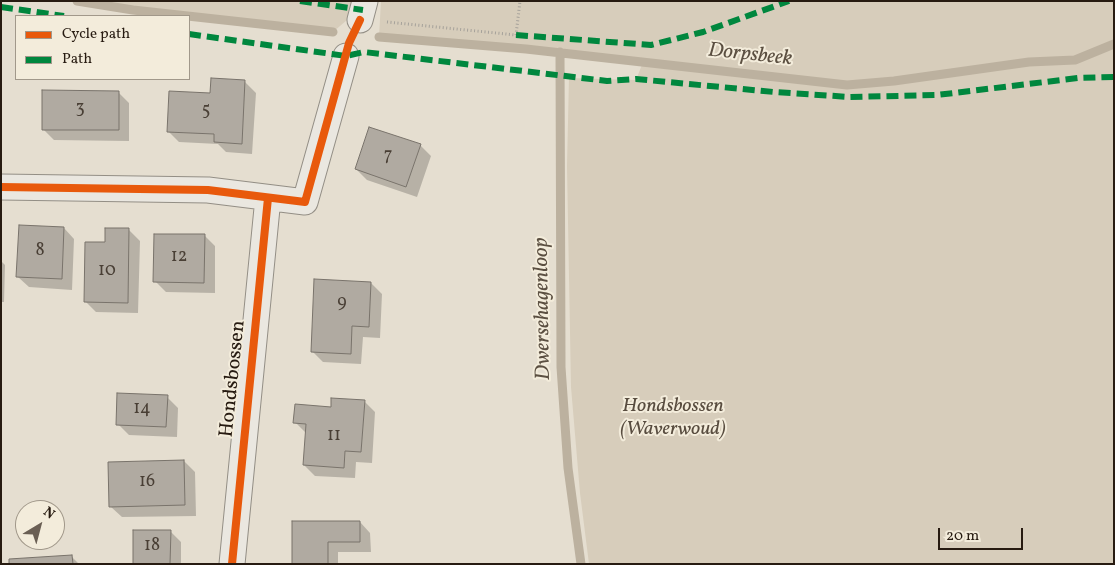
<!DOCTYPE html>
<html>
<head>
<meta charset="utf-8">
<style>
  body { margin:0 }
  #map { position:relative; width:1115px; height:565px; overflow:hidden; background:#e5ded0; font-family:Vollkorn,serif }
  canvas { display:block }
  .frame { position:absolute; inset:0; border:2px solid #271b11; pointer-events:none }
  .legend { position:absolute; left:15px; top:15px; width:175px; height:65px; box-sizing:border-box; background:#f3ecdb; border:1px solid #a1988a; margin:0; padding:6px 9px; list-style:none; font-size:15px; color:#271b11 }
  .legend li { display:flex; align-items:center; gap:10px; height:25px }
  .legend b { width:25px; border:1px solid #a1988a }
  .north { position:absolute; left:15px; top:500px; width:50px; height:50px; box-sizing:border-box; background:#f3ecdb; border:1px solid #a1988a; border-radius:50%; rotate:37deg; font-size:14px; font-weight:700; line-height:20px; text-align:center; color:#271b11 }
  .north::after { content:''; display:block; margin:auto; width:18px; height:22px; background:#6a5f54; clip-path:polygon(50% 0,100% 100%,50% 72%,0 100%) }
  .scale { position:absolute; left:938px; top:528px; width:85px; height:22px; box-sizing:border-box; border:2px solid #271b11; border-top:0; padding-left:6px; font-size:15px; line-height:18px; white-space:nowrap; color:#271b11; -webkit-text-stroke:4px #f3ecdb; paint-order:stroke }
</style>
</head>
<body>
<div id="map">
<canvas width="1115" height="565"></canvas>
<div class="frame"></div>
<ul class="legend">
<li><b style="height:6px;background:#e8590c"></b>Cycle path</li>
<li><b style="height:6px;background:#00873e"></b>Path</li>
</ul>
<div class="north">N</div>
<div class="scale">20 m</div>
</div>
<script>
const c = document.querySelector('canvas').getContext('2d');
c.lineJoin = 'round';
function fill(path, color) {
  c.fillStyle = color;
  c.fill(path, 'evenodd');
}
function shape(rows) {
  const path = new Path2D();
  for (const r of rows) {
    path.moveTo(r[0], r[1]);
    for (let i = 2; i < r.length; i += 2) path.lineTo(r[i], r[i + 1]);
  }
  return path;
}
function stroke(path, color, width, dash) {
  c.strokeStyle = color;
  c.lineWidth = width;
  c.lineCap = dash ? 'butt' : 'round';
  c.setLineDash(dash || []);
  c.stroke(path);
}
function drawText(font, color, halo, rows, align = 'center') {
  c.font = font + ' Vollkorn,serif';
  c.lineWidth = 4;
  c.setLineDash([]);
  c.textBaseline = 'middle';
  c.strokeStyle = halo;
  c.fillStyle = color;
  for (const [text, x, y, turn = 0] of rows) {
    c.save();
    c.translate(x, y);
    c.rotate((+turn || 0) * Math.PI / 180);
    c.textAlign = isNaN(turn) ? turn : align;
    if (halo) c.strokeText(text, 0, 0);
    c.fillText(text, 0, 0);
    c.restore();
  }
}
fill(shape([
  [77,1,353,1,347,20,333,32,133,10],
  [381,1,1114,1,1114,564,589,564,580,493,571,387,567,166,569,78,636,80,643,62,526,49,379,37]
]), '#d7cdbb');
fill(shape([
  [245,82,256,93,252,154,226,152,218,144,179,142,168,131,211,94],
  [118,92,129,103,129,141,54,140,43,129],
  [420,145,431,156,417,197,367,180,356,169],
  [64,228,74,239,72,290,29,287,18,277],
  [129,230,140,241,138,313,96,312,85,301,106,244],
  [204,235,215,246,215,293,166,292,155,281],
  [1,261,5,265,4,302,1,302],
  [371,283,382,294,380,338,363,337,361,364,323,362,312,351],
  [167,397,178,408,177,437,129,435,118,424],
  [364,401,375,412,372,463,356,462,355,478,315,476,304,465,306,433,295,422],
  [184,461,195,472,196,516,122,517,111,507],
  [360,522,370,533,371,552,338,552,338,564,293,564],
  [170,531,181,542,181,564,134,564],
  [72,557,79,564,11,564]
]), '#0003');
stroke(shape([
  [77,1,133,10,333,32],
  [379,37,526,49,847,85,894,81,1029,62,1075,60,1114,44],
  [560,52,561,367,568,468,581,564]
]), '#bcb19f', 9);
const building = shape([
  [211,78,245,80,242,144,214,142,214,134,167,132,169,91,210,93,211,78],
  [42,90,119,91,119,130,42,130,42,90],
  [369,127,421,144,406,187,355,169,369,127],
  [19,225,64,227,62,279,16,277,19,225],
  [105,228,129,228,128,303,84,302,85,242,105,242,105,228],
  [154,234,205,234,204,283,153,282,154,234],
  [314,279,371,282,369,327,352,326,351,354,311,352,314,279],
  [117,393,168,395,166,427,116,425,117,393],
  [331,398,365,400,361,452,345,451,344,468,303,465,306,424,293,423,295,404,331,407,331,398],
  [184,460,185,505,109,507,108,462,184,460],
  [292,521,360,521,360,542,328,542,328,564,292,564,292,521],
  [133,530,171,530,170,564,133,564,133,530],
  [72,555,73,564,9,564,9,559,72,555]
]);
fill(building, '#b0aaa1');
stroke(building, '#79736b', 1);
const minor = shape([
  [360,20,365,1],
  [1,187,208,190,305,202,346,56],
  [232,564,268,198]
]);
stroke(minor, '#938e85', 27);
stroke(shape([
  [387,22,516,35,520,1]
]), '#a5a19a', 3, [1, 2.5]);
stroke(minor, '#eae7e0', 25);
stroke(shape([
  [300,1,363,10],
  [1,7,64,16],
  [189,34,346,56,364,52,607,81,636,79,774,92,850,97,937,95,1078,78,1114,77],
  [516,35,651,45,703,32,789,1]
]), '#00873e', 6, [12, 6]);
stroke(shape([
  [1,187,208,190,305,202,349,43,360,20],
  [232,564,268,198]
]), '#e8590c', 8);
drawText('18px', '#493f35', null, [
  ["3",80,110],
  ["5",206,112],
  ["7",388,157],
  ["8",40,252],
  ["12",179,258],
  ["10",107,272],
  ["9",342,304],
  ["14",142,410],
  ["11",334,437],
  ["16",147,483],
  ["18",152,547]
]);
drawText('20px', '#271b11', '#f3ecdb', [
  ["Hondsbossen",234,379,-84]
]);
drawText('italic 20px', '#584c3f', '#f3ecdb', [
  ["Hondsbossen",673,407],
  ["(Waverwoud)",673,430]
]);
drawText('italic 21px', '#5b4f41', '#f3ecdb', [
  ["Dorpsbeek",750,56,6],
  ["Dwersehagenloop",544,309,-91]
]);
</script>
</body>
</html>
